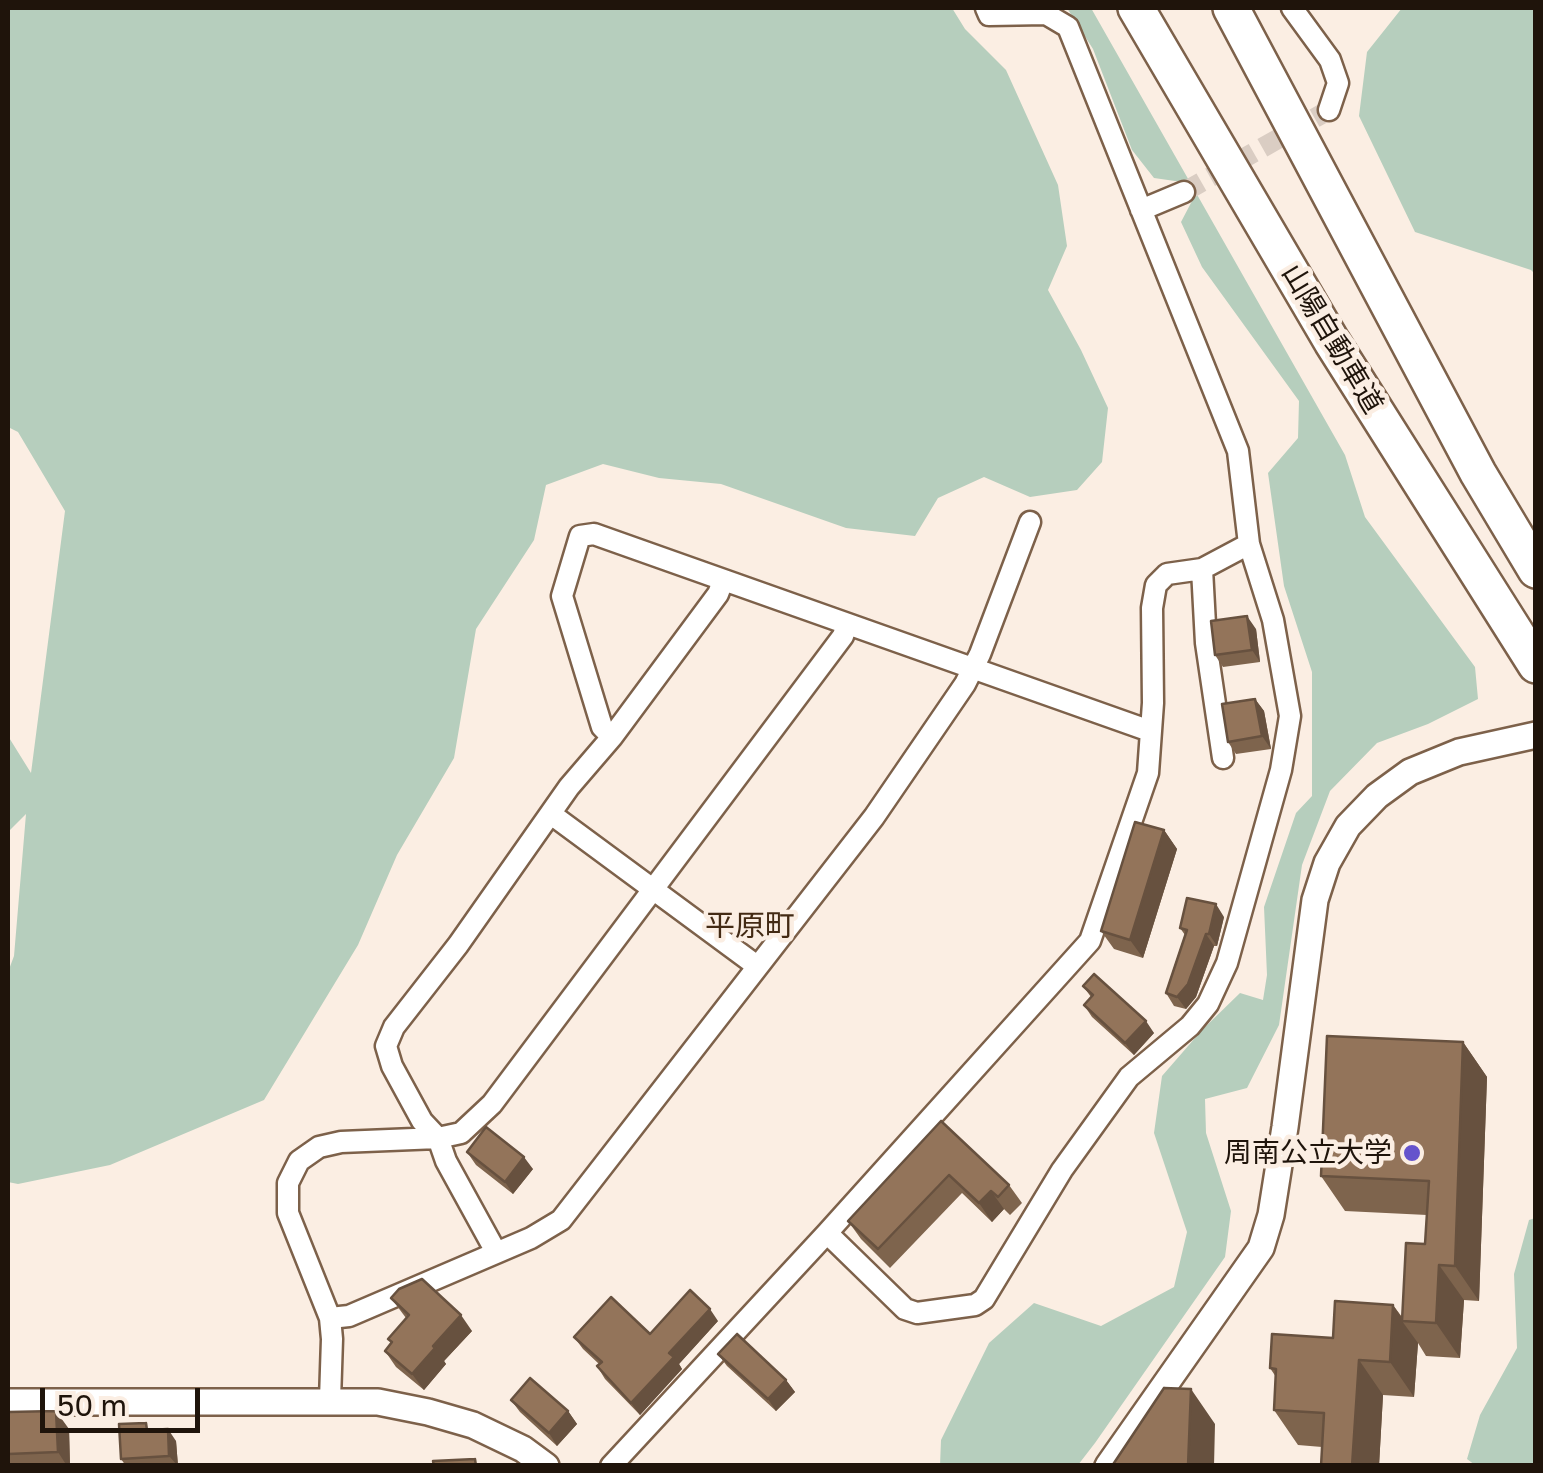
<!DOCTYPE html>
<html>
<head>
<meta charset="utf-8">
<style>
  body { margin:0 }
  #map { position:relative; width:1543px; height:1473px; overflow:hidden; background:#fbeee3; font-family:"Golos Text",sans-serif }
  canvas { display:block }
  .frame { position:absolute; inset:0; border:10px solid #1f140b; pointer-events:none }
  .scale { position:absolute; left:40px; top:1388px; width:160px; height:45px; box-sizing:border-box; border:5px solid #1f140b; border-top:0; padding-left:12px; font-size:30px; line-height:35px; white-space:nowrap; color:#1f140b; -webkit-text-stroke:8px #fbeee3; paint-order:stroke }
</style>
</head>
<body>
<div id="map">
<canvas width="1543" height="1473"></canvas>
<div class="frame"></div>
<div class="scale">50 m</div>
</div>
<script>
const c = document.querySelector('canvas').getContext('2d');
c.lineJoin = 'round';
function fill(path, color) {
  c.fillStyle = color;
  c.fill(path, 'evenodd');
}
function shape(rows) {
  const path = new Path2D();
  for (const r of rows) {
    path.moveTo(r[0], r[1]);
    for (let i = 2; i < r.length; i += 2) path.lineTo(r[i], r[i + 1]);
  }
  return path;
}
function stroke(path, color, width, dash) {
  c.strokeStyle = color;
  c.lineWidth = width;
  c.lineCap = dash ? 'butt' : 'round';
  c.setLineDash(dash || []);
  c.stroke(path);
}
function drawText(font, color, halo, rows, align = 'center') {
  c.font = font + ' "Golos Text","Noto Sans JP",sans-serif';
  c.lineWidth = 9;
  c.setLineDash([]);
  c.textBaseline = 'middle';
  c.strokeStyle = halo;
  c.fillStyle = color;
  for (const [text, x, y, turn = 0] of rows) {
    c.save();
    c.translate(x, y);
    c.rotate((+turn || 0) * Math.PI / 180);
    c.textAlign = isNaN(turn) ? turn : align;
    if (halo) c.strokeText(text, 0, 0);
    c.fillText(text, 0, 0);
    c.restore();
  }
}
fill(shape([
  [8,8,952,8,965,29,1006,70,1058,185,1067,246,1048,290,1081,350,1108,408,1102,462,1077,490,1030,497,984,477,938,498,915,536,846,528,721,484,659,478,603,464,546,485,534,540,476,629,454,758,397,855,358,945,264,1100,110,1165,18,1184,8,1182,8,972,14,956,26,814,8,832,8,736,31,773,65,511,18,432,8,427],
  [1067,8,1091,8,1345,455,1365,517,1475,667,1478,699,1428,724,1377,743,1330,791,1302,865,1279,1025,1247,1088,1205,1099,1206,1133,1231,1211,1225,1257,1095,1443,1078,1465,940,1466,941,1440,989,1343,1034,1303,1101,1326,1174,1287,1187,1232,1154,1133,1162,1076,1202,1030,1240,993,1263,1000,1267,975,1264,907,1296,813,1312,796,1312,672,1284,586,1268,473,1298,438,1299,401,1202,267,1181,222,1192,201,1182,182,1154,178,1132,150,1093,49],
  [1402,8,1535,8,1535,274,1531,270,1415,232,1359,116,1367,52],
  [1535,1218,1535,1465,1475,1465,1467,1459,1480,1415,1517,1348,1514,1274,1529,1220]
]), '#b6cebd');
stroke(shape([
  [1184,192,1329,110]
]), '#dacdc3', 20, [20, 10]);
const minor = shape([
  [1292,8,1330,60,1338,83,1329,110],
  [1141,210,1184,192],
  [1202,569,1206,643,1223,758],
  [612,737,602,727,562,596,580,536,594,534,1150,731],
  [551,814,757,966],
  [827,1233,905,1309,917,1313,975,1305,984,1299,1062,1170,1129,1077,1190,1026,1208,1004,1227,963,1281,770,1290,716,1273,620,1249,544,1238,451,1068,27,1046,14,989,15,986,8],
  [496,1252,446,1161,438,1138,422,1121,392,1066,386,1046,394,1027,458,945,569,787,612,737,718,594,723,581],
  [330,1318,349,1316,531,1238,561,1220,874,817,965,684,980,654,1030,522],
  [330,1400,332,1339,330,1318,288,1213,288,1183,299,1161,319,1147,341,1142,438,1138,461,1133,492,1104,843,636,847,624],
  [611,1466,827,1233,1090,941,1148,773,1153,703,1152,608,1156,585,1167,574,1202,569,1249,544]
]);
const tertiary = shape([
  [8,1402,378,1402,428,1412,473,1425,523,1449,546,1466],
  [1108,1466,1261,1248,1271,1215,1285,1127,1315,900,1327,863,1348,826,1377,796,1410,772,1459,752,1536,735]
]);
const motorway = shape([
  [1136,8,1332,342,1536,665],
  [1231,8,1478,473,1536,570]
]);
stroke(minor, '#7d614a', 25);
stroke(tertiary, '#7d614a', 30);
stroke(motorway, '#7d614a', 40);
stroke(minor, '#fff', 20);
stroke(tertiary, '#fff', 25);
stroke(motorway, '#fff', 35);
fill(shape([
  [1256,629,1260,662,1223,667,1215,655],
  [1255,699,1264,711,1271,749,1236,754,1228,742],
  [1164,830,1177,849,1143,958,1114,949,1101,931],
  [1224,917,1217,946,1214,946,1196,997,1186,1009,1174,1006,1166,993,1185,935,1180,928],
  [1083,986,1154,1033,1134,1055,1092,1017,1084,1005,1091,997],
  [1463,1042,1487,1077,1479,1301,1464,1300,1460,1358,1426,1356,1418,1343,1414,1397,1383,1395,1379,1466,1321,1466,1322,1447,1298,1445,1274,1410,1276,1377,1270,1368,1333,1338,1393,1305,1402,1317,1425,1244,1427,1215,1345,1211,1321,1176],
  [941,1121,1009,1185,1022,1203,1010,1215,1004,1209,992,1222,962,1193,890,1268,861,1239,848,1221],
  [467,1152,533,1169,513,1194,476,1165],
  [391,1298,472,1331,444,1361,446,1364,424,1390,396,1367,385,1351,391,1343,388,1339,406,1318],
  [718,1321,679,1364,682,1369,640,1415,605,1379,597,1366,599,1364,583,1349,574,1337,650,1334],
  [718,1354,786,1380,795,1392,776,1411,727,1366],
  [511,1400,568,1411,577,1424,557,1446,520,1412],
  [8,1412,69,1429,70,1466,8,1466],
  [151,1430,176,1441,178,1466,126,1466,121,1459]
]), '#7e644d');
fill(shape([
  [1247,616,1256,629,1260,662,1252,650],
  [1255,699,1264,711,1271,749,1262,736],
  [1164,830,1177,849,1143,958,1130,940],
  [1216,904,1224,917,1217,946,1209,934],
  [1206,934,1214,946,1196,997,1186,1009,1177,997],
  [1146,1021,1154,1033,1134,1055,1125,1043],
  [1463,1042,1487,1077,1479,1301,1455,1266],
  [524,1157,533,1169,513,1194,505,1182],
  [991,1191,1004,1209,992,1222,979,1203],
  [1439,1265,1464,1300,1460,1358,1436,1323],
  [1393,1305,1404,1321,1402,1321,1418,1343,1414,1397,1390,1362],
  [710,1309,718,1321,679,1364,682,1369,640,1415,631,1403,669,1353],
  [461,1315,472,1331,444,1361,446,1364,424,1390,412,1374,433,1346],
  [1359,1360,1383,1395,1379,1466,1352,1466],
  [786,1380,795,1392,776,1411,768,1399],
  [1191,1389,1215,1424,1214,1466,1188,1466],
  [56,1411,69,1429,70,1466,67,1466,58,1452],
  [568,1411,577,1424,557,1446,549,1433],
  [168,1429,176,1441,178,1466,169,1456]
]), '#67513f');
const building = shape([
  [1247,616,1252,650,1215,655,1211,621,1247,616],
  [1255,699,1262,736,1228,742,1222,704,1255,699],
  [1135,822,1164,830,1130,940,1101,931,1135,822],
  [1187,898,1216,904,1209,934,1206,934,1188,984,1177,997,1166,993,1187,930,1180,928,1187,898],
  [1094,974,1146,1021,1125,1043,1084,1005,1093,995,1083,986,1094,974],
  [1327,1036,1463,1042,1455,1266,1439,1265,1436,1323,1402,1321,1406,1243,1425,1244,1429,1181,1321,1176,1327,1036],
  [941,1121,1009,1185,998,1197,991,1191,979,1203,949,1175,878,1249,848,1221,941,1121],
  [486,1127,524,1157,505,1182,467,1152,486,1127],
  [422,1279,461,1315,433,1346,435,1348,412,1374,385,1351,392,1342,388,1339,409,1315,391,1298,399,1289,422,1279],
  [690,1290,710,1309,669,1353,674,1357,631,1403,597,1366,602,1362,574,1337,611,1297,650,1334,690,1290],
  [1335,1301,1393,1305,1390,1362,1359,1360,1352,1466,1321,1466,1324,1413,1274,1410,1276,1369,1270,1368,1272,1334,1333,1338,1335,1301],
  [737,1334,786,1380,768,1399,718,1354,737,1334],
  [530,1378,568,1411,549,1433,511,1400,530,1378],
  [1164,1388,1191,1389,1188,1466,1112,1466,1164,1388],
  [56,1411,58,1452,8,1454,8,1412,56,1411],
  [146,1423,147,1430,168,1429,169,1456,121,1459,119,1424,146,1423],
  [475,1459,476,1466,434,1466,433,1461,475,1459]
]);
fill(building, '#93745a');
stroke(building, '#67513f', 2.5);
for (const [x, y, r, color] of [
  [1412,1153,10,"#6553cc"]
]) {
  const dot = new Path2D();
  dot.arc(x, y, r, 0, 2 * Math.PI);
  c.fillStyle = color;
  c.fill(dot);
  stroke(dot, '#fbeee3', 4);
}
drawText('28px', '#1f140b', '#fbeee3', [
  ["山陽自動車道",1332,339,59]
]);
drawText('28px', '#1f140b', '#fbeee3', [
  ["周南公立大学",1392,1153]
], 'right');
drawText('30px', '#432a14', '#fbeee3', [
  ["平原町",750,926]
]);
</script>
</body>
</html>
